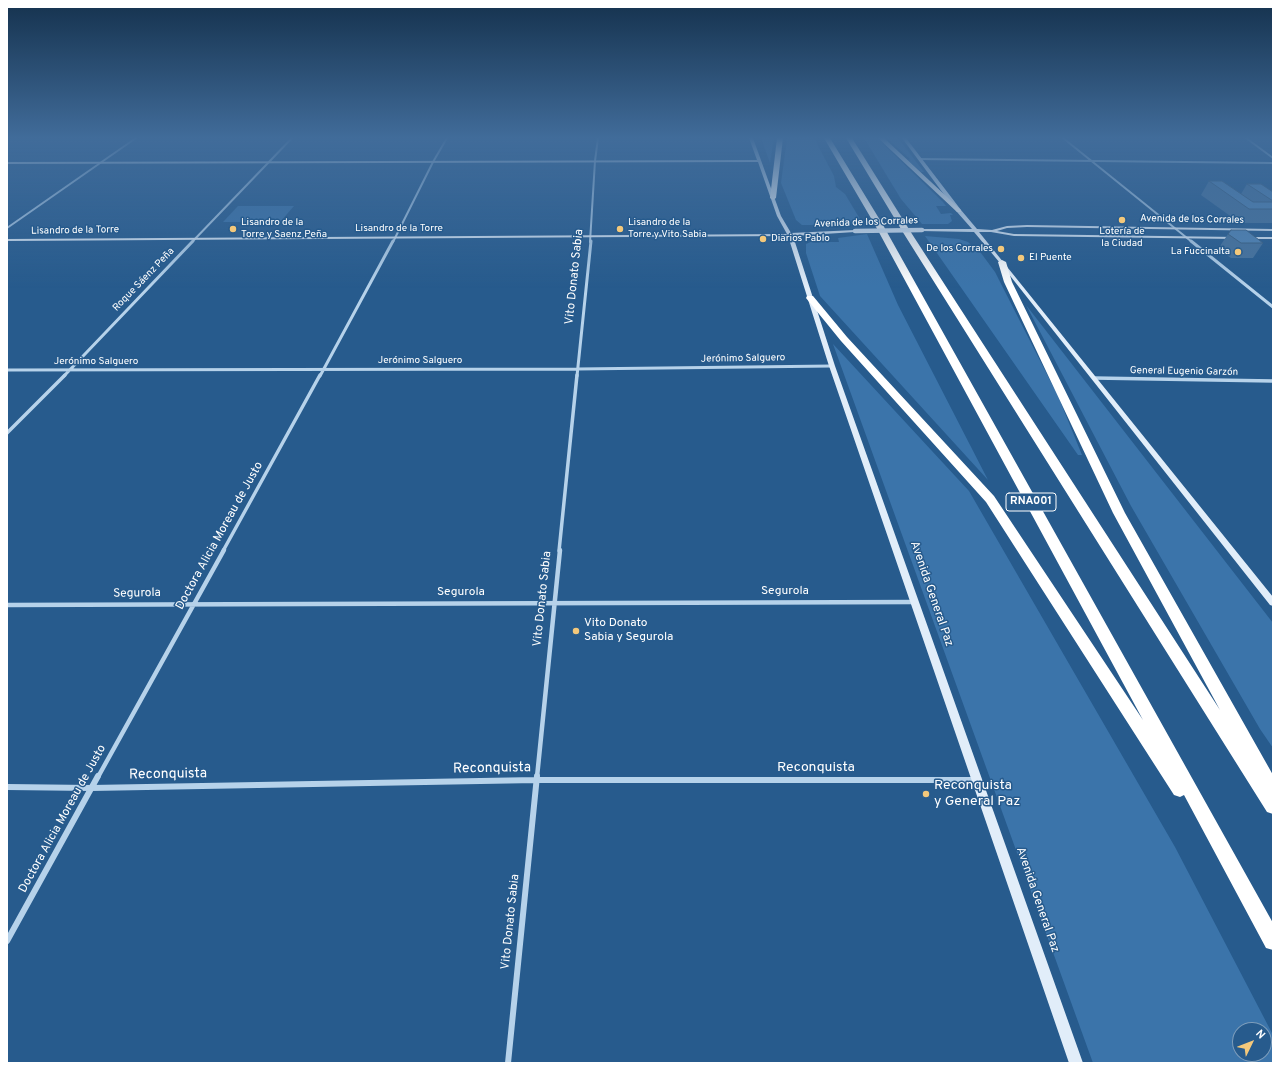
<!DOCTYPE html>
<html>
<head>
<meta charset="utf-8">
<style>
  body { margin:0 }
  #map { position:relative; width:1280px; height:1070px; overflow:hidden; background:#275b8d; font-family:Overpass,sans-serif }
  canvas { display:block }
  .frame { position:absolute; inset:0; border:8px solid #fff; pointer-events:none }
  .north { position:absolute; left:1232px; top:1022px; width:40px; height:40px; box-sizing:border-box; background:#275b8d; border:1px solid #7d9dbb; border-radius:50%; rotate:47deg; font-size:11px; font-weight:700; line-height:16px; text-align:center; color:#fff }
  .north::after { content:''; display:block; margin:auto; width:14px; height:18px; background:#f3c87b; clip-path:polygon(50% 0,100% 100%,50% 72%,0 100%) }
</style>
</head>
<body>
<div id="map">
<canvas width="1280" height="1070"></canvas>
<div class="frame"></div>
<div class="north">N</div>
</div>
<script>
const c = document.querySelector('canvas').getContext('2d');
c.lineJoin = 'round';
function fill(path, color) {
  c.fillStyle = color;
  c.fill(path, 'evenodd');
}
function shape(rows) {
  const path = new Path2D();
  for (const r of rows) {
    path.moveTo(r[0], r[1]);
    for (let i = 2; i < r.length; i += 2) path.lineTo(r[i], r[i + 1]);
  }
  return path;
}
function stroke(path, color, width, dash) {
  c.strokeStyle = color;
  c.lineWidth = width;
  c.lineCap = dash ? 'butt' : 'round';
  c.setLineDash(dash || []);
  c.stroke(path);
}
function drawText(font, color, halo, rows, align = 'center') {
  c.font = font + ' Overpass,sans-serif';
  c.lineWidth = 3;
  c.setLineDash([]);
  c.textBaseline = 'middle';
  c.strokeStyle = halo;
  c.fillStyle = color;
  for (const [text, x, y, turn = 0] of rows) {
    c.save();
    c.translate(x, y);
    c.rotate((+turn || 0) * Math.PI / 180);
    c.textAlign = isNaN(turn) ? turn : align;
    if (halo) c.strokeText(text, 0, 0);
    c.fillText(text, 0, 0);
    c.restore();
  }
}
fill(shape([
  [761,138,774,138,770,163],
  [787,138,814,138,834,176,836,187,845,194,863,224,810,225,802,225,796,220,781,183],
  [864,138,877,138,943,202,946,206,936,206,941,214,951,213,953,215,950,215,952,221,948,224,922,224,901,199],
  [887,138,898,138,924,172,921,172,907,160,910,159],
  [238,206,294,206,280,222,223,222],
  [867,234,898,305,988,480,820,296,806,253,806,244,818,239,827,239,829,242,839,242,838,238],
  [925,236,959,239,968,242,975,249,978,249,995,272,1058,396,1082,455,1078,455],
  [1026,305,1273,623,1273,748,1260,729,1131,506],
  [833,344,969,491,1175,847,1273,1035,1273,1063,1093,1063],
  [1240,1030,1264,1030,1264,1054,1240,1054]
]), '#3b74aa');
stroke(shape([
  [1063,138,1192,242],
  [1246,138,1273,158],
  [920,159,1273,163],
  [7,228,136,138],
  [192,242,292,138],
  [393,242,433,162,447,138],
  [590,242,595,161,598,138]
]), '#b6d2ea', 2);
stroke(shape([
  [1191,241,1273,307],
  [7,370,577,369,832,366],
  [64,376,193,241],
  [320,376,393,241],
  [577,376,591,241]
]), '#b6d2ea', 3);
stroke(shape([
  [1094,378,1273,381],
  [7,433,65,375],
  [223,551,320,375],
  [559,551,577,375]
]), '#b6d2ea', 3.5);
stroke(shape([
  [7,605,915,602],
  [98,777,224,550],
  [537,777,560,550]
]), '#b6d2ea', 4.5);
stroke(shape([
  [7,787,91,788,536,780,977,780],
  [7,941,98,776],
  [508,1063,537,776]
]), '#b6d2ea', 6);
fill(shape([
  [749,138,753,138,781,216,791,233,855,230,857,231,855,232,793,236,835,366,1083,1063,1069,1063,829,366,788,236,7,241,7,239,787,234,777,216,758,162,7,164,7,162,757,160,749,138],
  [902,138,906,138,961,210,977,229,992,230,1007,226,1027,225,1273,229,1273,231,1027,227,1007,228,997,231,1014,234,1237,237,1237,238,1235,239,1014,236,991,232,979,232,1273,597,1273,606,1270,605,1000,263,974,232,920,231,920,229,972,229,957,212,902,138],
  [1244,237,1273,237,1273,239,1246,239,1244,238,1244,237]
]), '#e1edf9');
fill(shape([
  [777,138,783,138,776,198,773,200,770,198,777,138],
  [824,138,830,138,883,225,1273,923,1273,950,1266,948,1184,795,1180,797,1174,795,986,502,841,341,806,298,807,296,813,296,847,337,994,496,1143,720,875,225,824,138],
  [846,138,852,138,912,234,1220,710,1113,513,1004,282,998,262,1002,260,1006,262,1012,282,1125,513,1273,775,1273,814,1267,812,904,234,846,138],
  [878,138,884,138,961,210,961,212,957,212,878,138]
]), '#fff');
stroke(shape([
  [855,231,922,230]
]), '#e1edf9', 4.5);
fill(shape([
  [1209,181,1241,194,1247,184,1273,191,1273,223,1240,223,1201,195],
  [1228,234,1263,243,1253,258,1231,258,1218,249]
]), '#47739d');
const building = shape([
  [1209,181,1222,181,1253,202,1273,202,1273,209,1249,209,1209,181],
  [1247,184,1261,184,1273,192,1273,201,1247,184],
  [1231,230,1246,230,1263,243,1241,243,1228,234,1231,230]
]);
fill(building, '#5386b6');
stroke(building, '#3a5e7f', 1);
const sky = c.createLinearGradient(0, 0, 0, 288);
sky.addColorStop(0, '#15324e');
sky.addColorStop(0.48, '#416c9a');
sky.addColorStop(1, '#416c9a00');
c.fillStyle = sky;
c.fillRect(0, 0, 1280, 288);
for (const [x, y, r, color] of [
  [1122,220,4,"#f3c87b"],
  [233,229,4,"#f3c87b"],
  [620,229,4,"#f3c87b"],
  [763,239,4,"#f3c87b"],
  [1001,249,4,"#f3c87b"],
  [1238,252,4,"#f3c87b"],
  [1021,258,4,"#f3c87b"],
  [576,631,4,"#f3c87b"],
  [926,794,4,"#f3c87b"]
]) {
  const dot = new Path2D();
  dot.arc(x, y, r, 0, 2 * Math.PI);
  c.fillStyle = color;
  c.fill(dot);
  stroke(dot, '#275b8d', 1.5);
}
drawText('10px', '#fff', '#275b8d', [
  ["Avenida de los Corrales",1192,220,1],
  ["Avenida de los Corrales",866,223,-2],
  ["Lisandro de la Torre",399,229],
  ["Lisandro de la Torre",75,231,-1],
  ["Roque Sáenz Peña",144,280,-46],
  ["Jerónimo Salguero",743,359,-1],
  ["Jerónimo Salguero",420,361],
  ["Jerónimo Salguero",96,362],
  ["General Eugenio Garzón",1184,372,1]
]);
drawText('10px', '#fff', '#275b8d', [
  ["Lisandro de la",241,223],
  ["Torre y Saenz Peña",241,235],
  ["Lisandro de la",628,223],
  ["Torre y Vito Sabia",628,235],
  ["Lotería de",1122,232,"center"],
  ["la Ciudad",1122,244,"center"],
  ["Diarios Pablo",771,239],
  ["De los Corrales",993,249,"right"],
  ["La Fuccinalta",1230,252,"right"],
  ["El Puente",1029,258]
], 'left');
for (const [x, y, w] of [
  [1031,502,50]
]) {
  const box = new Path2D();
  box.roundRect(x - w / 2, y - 9, w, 18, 3);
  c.fillStyle = '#275b8d';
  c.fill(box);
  stroke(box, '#fff', 1);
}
drawText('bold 11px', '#fff', null, [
  ["RNA001",1031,502]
]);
drawText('12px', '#fff', '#275b8d', [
  ["Vito Donato Sabia",575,277,-84],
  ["Doctora Alicia Moreau de Justo",220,536,-61],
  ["Segurola",785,592],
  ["Segurola",461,593],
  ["Segurola",137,594,-1],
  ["Avenida General Paz",931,594,71],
  ["Vito Donato Sabia",543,599,-84],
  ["Doctora Alicia Moreau de Justo",63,819,-61],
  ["Avenida General Paz",1037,900,71],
  ["Vito Donato Sabia",511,922,-84]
]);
drawText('12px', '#fff', '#275b8d', [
  ["Vito Donato",584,624],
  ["Sabia y Segurola",584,638]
], 'left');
drawText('14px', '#fff', '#275b8d', [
  ["Reconquista",816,768],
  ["Reconquista",492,769,-1],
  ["Reconquista",168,775,-1]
]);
drawText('14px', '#fff', '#275b8d', [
  ["Reconquista",934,786],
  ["y General Paz",934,802]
], 'left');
</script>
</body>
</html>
